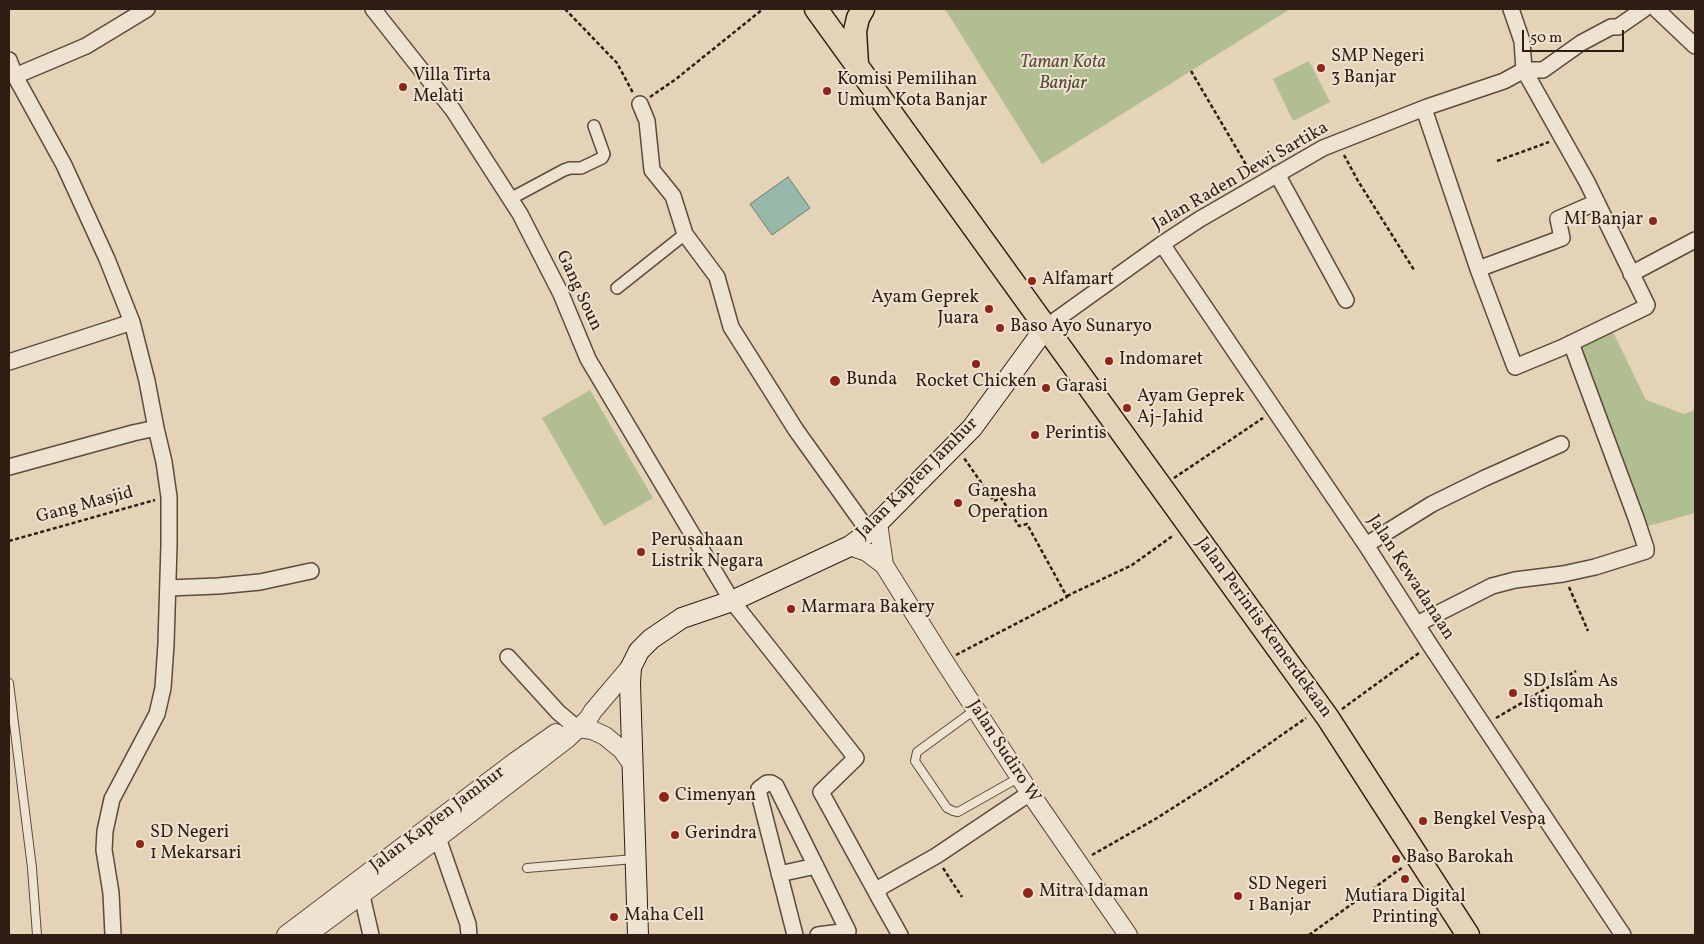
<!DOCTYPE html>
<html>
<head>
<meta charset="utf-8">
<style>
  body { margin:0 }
  #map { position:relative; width:1704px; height:944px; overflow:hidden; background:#e5d3b7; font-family:Vollkorn,serif }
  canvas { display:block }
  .frame { position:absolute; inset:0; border:10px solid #2f1d14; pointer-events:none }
  .scale { position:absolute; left:1522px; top:30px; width:102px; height:22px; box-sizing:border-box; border:2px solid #2f1d14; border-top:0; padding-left:6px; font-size:15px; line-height:18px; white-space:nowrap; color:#2f1d14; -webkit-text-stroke:4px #eee2d0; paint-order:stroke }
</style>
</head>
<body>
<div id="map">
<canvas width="1704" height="944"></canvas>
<div class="frame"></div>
<div class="scale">50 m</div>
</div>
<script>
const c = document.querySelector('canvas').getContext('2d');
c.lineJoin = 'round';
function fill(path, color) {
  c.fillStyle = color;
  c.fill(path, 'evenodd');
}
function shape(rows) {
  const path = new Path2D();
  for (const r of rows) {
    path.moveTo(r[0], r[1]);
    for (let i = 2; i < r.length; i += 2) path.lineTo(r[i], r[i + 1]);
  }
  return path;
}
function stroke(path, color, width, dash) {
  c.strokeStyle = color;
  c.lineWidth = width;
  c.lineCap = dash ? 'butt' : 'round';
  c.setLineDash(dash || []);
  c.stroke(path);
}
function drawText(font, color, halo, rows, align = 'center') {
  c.font = font + ' Vollkorn,serif';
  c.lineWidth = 4;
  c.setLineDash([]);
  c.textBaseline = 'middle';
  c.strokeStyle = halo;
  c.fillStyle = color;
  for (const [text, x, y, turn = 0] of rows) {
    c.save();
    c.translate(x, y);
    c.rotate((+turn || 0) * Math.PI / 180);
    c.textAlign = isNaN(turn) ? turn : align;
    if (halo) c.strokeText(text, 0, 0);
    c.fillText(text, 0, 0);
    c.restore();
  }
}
fill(shape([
  [945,9,1290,9,1042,164],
  [1309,61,1330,102,1293,121,1273,79],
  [1612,330,1646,400,1684,414,1695,410,1695,513,1645,527,1577,345],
  [590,390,653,498,604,526,542,418]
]), '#b0be92');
const water = shape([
  [788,177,810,208,772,235,750,204,788,177]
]);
fill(water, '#97b9a9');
stroke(water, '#6d7b6d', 1);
const service = shape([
  [9,683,32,868,37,935],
  [976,709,917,752,915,761,947,808,953,811,958,812,1020,777],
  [527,868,634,859]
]);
const pedestrian = shape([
  [510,199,564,170,570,168,581,168,602,158,604,154,594,126],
  [617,288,685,234]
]);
const minor = shape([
  [373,9,453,110,520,214,561,294,588,359,732,601,856,758,821,792,877,894],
  [1656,9,1695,46],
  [9,60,15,76,64,165,107,259,132,322,147,381,156,428,164,462,169,497,169,545,166,644,163,688,157,714,112,799,105,831,104,850,111,893,113,935],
  [15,76,86,46,147,9],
  [640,104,647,121,652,170,673,196,685,234,717,277,731,327,796,430,869,532],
  [1424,109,1478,269,1562,238,1558,219,1597,202],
  [1277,174,1346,300],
  [1162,244,1366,545,1430,645,1623,935],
  [1478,269,1515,367,1561,348,1646,307,1647,305,1587,182,1524,70,1543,70,1581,43,1611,27,1618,27,1644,9],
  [1631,274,1695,240],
  [1046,327,1162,244,1200,219,1323,148,1427,107,1504,81,1524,70,1522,41,1511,9],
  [9,362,132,322],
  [9,467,133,433,156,428],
  [1366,545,1432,504,1485,478,1561,444],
  [168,588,218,586,260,582,311,571],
  [1417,624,1492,586,1515,580,1563,574,1595,567,1646,551,1646,548,1636,518,1571,343],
  [508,657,558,712,571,723],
  [438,838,468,924,469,935],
  [779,874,816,866],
  [362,896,371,935],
  [795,935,759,794,759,789,767,783,771,783,776,786,848,931,818,935],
  [900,935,877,894,881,887,936,856,1030,793]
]);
const tertiary = shape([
  [878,523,884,565],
  [850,546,867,552,884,565,944,661,1030,793,1128,935],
  [572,727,592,730,605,736,622,750,632,764],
  [286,935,516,761,556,733],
  [307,935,438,838,568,738,588,719,593,711,632,665]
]);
const secondary = shape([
  [638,935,630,684,631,667,639,651,651,639,682,618,732,601,850,546,869,532,972,428,1046,327]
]);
const primary = shape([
  [816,9,1328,718,1468,935],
  [857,64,855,31,858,18,863,9]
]);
stroke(service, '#5c4a3d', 10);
stroke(pedestrian, '#5c4a3d', 14);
stroke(minor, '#5c4a3d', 18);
stroke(tertiary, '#5c4a3d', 20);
stroke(secondary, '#2f1d14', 22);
stroke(primary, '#2f1d14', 25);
stroke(shape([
  [565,9,617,63,633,93],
  [1191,71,1251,173],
  [650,97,676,79,763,9],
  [1344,155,1358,181,1414,270],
  [1497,161,1549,142],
  [1174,478,1263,418],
  [9,541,155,500],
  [1569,587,1588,631],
  [1067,596,1132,565,1174,535],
  [956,655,1067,597,1027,524,1019,526,1001,498,994,501,964,458],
  [1342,709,1419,653],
  [1496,718,1576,671],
  [1092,855,1157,818,1226,774,1306,718],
  [943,868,962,897],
  [1309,935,1403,867]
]), '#2f1d14', 2.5, [4, 2.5]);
stroke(service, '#eee2d0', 8);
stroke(pedestrian, '#eee2d0', 11);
stroke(minor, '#eee2d0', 15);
stroke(tertiary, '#eee2d0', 18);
stroke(secondary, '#eee2d0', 20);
stroke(primary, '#e5d3b7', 22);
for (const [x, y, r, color] of [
  [1321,68,5,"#8f2418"],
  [403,87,5,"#8f2418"],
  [827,91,5,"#8f2418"],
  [1653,221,5,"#8f2418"],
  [1032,281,5,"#8f2418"],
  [989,309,5,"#8f2418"],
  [1000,328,5,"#8f2418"],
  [1109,361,5,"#8f2418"],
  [976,364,5,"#8f2418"],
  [835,381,6,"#8f2418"],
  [1046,388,5,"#8f2418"],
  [1127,408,5,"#8f2418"],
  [1035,435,5,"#8f2418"],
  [958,503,5,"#8f2418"],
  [641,552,5,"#8f2418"],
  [791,609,5,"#8f2418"],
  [1513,693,5,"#8f2418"],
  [664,797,6,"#8f2418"],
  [1423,821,5,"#8f2418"],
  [675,835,5,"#8f2418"],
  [140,844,5,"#8f2418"],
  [1396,859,5,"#8f2418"],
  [1405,879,5,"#8f2418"],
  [1028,893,6,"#8f2418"],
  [1238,896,5,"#8f2418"],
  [614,917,5,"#8f2418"]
]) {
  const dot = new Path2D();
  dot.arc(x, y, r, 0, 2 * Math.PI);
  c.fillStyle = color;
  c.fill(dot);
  stroke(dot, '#eee2d0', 2);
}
drawText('18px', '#2f1d14', '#eee2d0', [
  ["SMP Negeri",1331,58],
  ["3 Banjar",1331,79],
  ["Villa Tirta",413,77],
  ["Melati",413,98],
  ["Komisi Pemilihan",837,81],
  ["Umum Kota Banjar",837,102],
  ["MI Banjar",1643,221,"right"],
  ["Alfamart",1042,281],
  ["Ayam Geprek",979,299,"right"],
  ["Juara",979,320,"right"],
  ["Baso Ayo Sunaryo",1010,328],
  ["Indomaret",1119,361],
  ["Bunda",846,381],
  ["Rocket Chicken",976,383,"center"],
  ["Garasi",1056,388],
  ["Ayam Geprek",1137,398],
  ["Aj-Jahid",1137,419],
  ["Perintis",1045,435],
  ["Ganesha",968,493],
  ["Operation",968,514],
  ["Perusahaan",651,542],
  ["Listrik Negara",651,563],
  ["Marmara Bakery",801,609],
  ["SD Islam As",1523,683],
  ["Istiqomah",1523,704],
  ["Cimenyan",675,797],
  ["Bengkel Vespa",1433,821],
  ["SD Negeri",150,834],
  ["1 Mekarsari",150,855],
  ["Gerindra",685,835],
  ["Baso Barokah",1406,859],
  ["SD Negeri",1248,886],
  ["1 Banjar",1248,907],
  ["Mitra Idaman",1039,893],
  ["Mutiara Digital",1405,898,"center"],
  ["Printing",1405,919,"center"],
  ["Maha Cell",624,917]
], 'left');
drawText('italic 18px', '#564d3a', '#eee2d0', [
  ["Taman Kota",1063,64],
  ["Banjar",1063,85]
]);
drawText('18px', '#2f1d14', '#eee2d0', [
  ["Jalan Raden Dewi Sartika",1241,177,-30],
  ["Gang Soun",578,291,65],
  ["Jalan Kapten Jamhur",918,479,-45],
  ["Gang Masjid",85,506,-15],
  ["Jalan Kewadanaan",1410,578,57],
  ["Jalan Perintis Kemerdekaan",1263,628,54],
  ["Jalan Sudiro W",1003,752,57],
  ["Jalan Kapten Jamhur",438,820,-37]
]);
</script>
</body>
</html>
